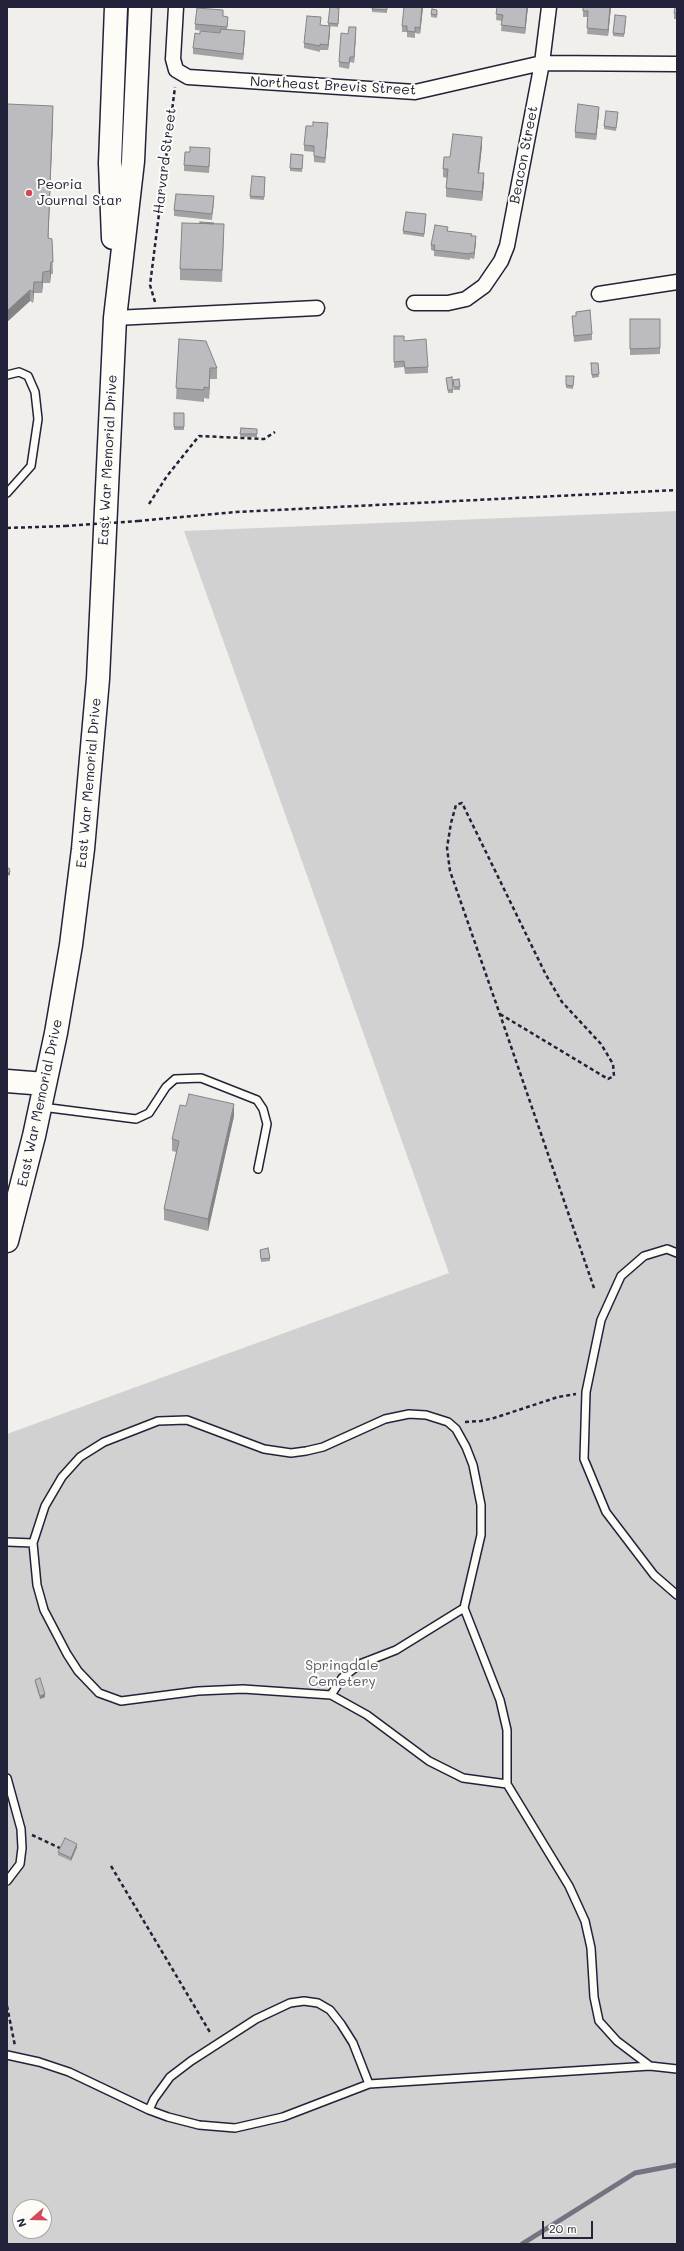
<!DOCTYPE html>
<html>
<head>
<meta charset="utf-8">
<style>
  body { margin:0 }
  #map { position:relative; width:684px; height:2251px; overflow:hidden; background:#f0efec; font-family:Mali,sans-serif }
  canvas { display:block }
  .frame { position:absolute; inset:0; border:8px solid #22223b; pointer-events:none }
  .north { position:absolute; left:12px; top:2199px; width:40px; height:40px; box-sizing:border-box; background:#fdfcf7; border:1px solid #a5a5ac; border-radius:50%; rotate:250deg; font-size:11px; font-weight:700; line-height:16px; text-align:center; color:#22223b }
  .north::after { content:''; display:block; margin:auto; width:14px; height:18px; background:#d1495b; clip-path:polygon(50% 0,100% 100%,50% 72%,0 100%) }
  .scale { position:absolute; left:542px; top:2221px; width:51px; height:18px; box-sizing:border-box; border:2px solid #22223b; border-top:0; padding-left:5px; font-size:12px; line-height:14px; white-space:nowrap; color:#22223b; -webkit-text-stroke:3px #fdfcf7; paint-order:stroke }
</style>
</head>
<body>
<div id="map">
<canvas width="684" height="2251"></canvas>
<div class="frame"></div>
<div class="north">N</div>
<div class="scale">20 m</div>
</div>
<script>
const c = document.querySelector('canvas').getContext('2d');
c.lineJoin = 'round';
function fill(path, color) {
  c.fillStyle = color;
  c.fill(path, 'evenodd');
}
function shape(rows) {
  const path = new Path2D();
  for (const r of rows) {
    path.moveTo(r[0], r[1]);
    for (let i = 2; i < r.length; i += 2) path.lineTo(r[i], r[i + 1]);
  }
  return path;
}
function stroke(path, color, width, dash) {
  c.strokeStyle = color;
  c.lineWidth = width;
  c.lineCap = dash ? 'butt' : 'round';
  c.setLineDash(dash || []);
  c.stroke(path);
}
function drawText(font, color, halo, rows, align = 'center') {
  c.font = font + ' Mali,sans-serif';
  c.lineWidth = 4;
  c.setLineDash([]);
  c.textBaseline = 'middle';
  c.strokeStyle = halo;
  c.fillStyle = color;
  for (const [text, x, y, turn = 0] of rows) {
    c.save();
    c.translate(x, y);
    c.rotate((+turn || 0) * Math.PI / 180);
    c.textAlign = isNaN(turn) ? turn : align;
    if (halo) c.strokeText(text, 0, 0);
    c.fillText(text, 0, 0);
    c.restore();
  }
}
fill(shape([
  [677,511,677,2244,7,2244,7,1434,449,1273,184,531],
  [20,2207,44,2207,44,2231,20,2231]
]), '#d2d1d1');
stroke(shape([
  [522,2244,635,2173,677,2165]
]), '#737381', 5);
const service = shape([
  [7,375,19,372,28,376,35,392,38,419,31,466,7,493],
  [42,1107,136,1119,149,1113,166,1087,175,1079,201,1078,257,1100,263,1109,267,1124,258,1169],
  [677,1253,667,1249,644,1256,621,1276,601,1320,586,1392,584,1459,606,1512,654,1575,677,1595],
  [7,1542,33,1543],
  [331,1695,342,1678,360,1664,396,1650,464,1608],
  [7,1778,21,1829,22,1848,20,1864,7,1881],
  [507,1784,463,1778,429,1761,367,1715,331,1695,243,1689,198,1691,121,1701,99,1693,78,1671,67,1654,44,1610,37,1585,33,1543,45,1506,62,1477,80,1457,104,1442,158,1421,187,1420,264,1449,291,1453,306,1451,323,1447,385,1419,409,1414,426,1415,448,1422,456,1429,466,1447,473,1465,481,1505,481,1535,464,1608,500,1700,507,1730,507,1784,569,1886,585,1921,591,1948,594,1997,599,2021,617,2041,650,2066],
  [7,2055,39,2062,69,2072,149,2110,168,2117,199,2125,235,2128,283,2117,369,2084,650,2066,677,2069],
  [149,2110,154,2099,170,2077,191,2061,256,2019,290,2003,304,2001,318,2003,330,2010,341,2024,353,2043,369,2084]
]);
const minor = shape([
  [176,7,173,59,176,70,188,77,415,92,542,63,677,64],
  [599,294,677,282],
  [414,303,448,303,466,299,484,286,501,261,507,246,542,63,549,7],
  [115,318,317,308]
]);
const trunk = shape([
  [113,238,110,163,116,7],
  [7,1081,45,1084],
  [7,1241,34,1136,56,1033,71,945,83,849,98,679,115,318,133,161,140,7]
]);
stroke(service, '#22223b', 10);
stroke(minor, '#22223b', 17);
stroke(trunk, '#22223b', 25);
stroke(shape([
  [155,302,150,285,175,87],
  [149,504,167,476,199,436,264,439,275,432],
  [138,521,236,512,677,490],
  [7,528,65,526],
  [500,1014,608,1079,614,1076,613,1064,601,1044,562,1002,546,975,462,803,456,805,451,823,447,848,450,871,505,1029,594,1288],
  [465,1422,481,1421,494,1418,558,1397,576,1394],
  [32,1835,62,1849],
  [111,1866,211,2034],
  [7,2006,15,2046]
]), '#22223b', 2.5, [4, 3]);
stroke(service, '#fdfcf7', 7);
stroke(minor, '#fdfcf7', 14);
stroke(trunk, '#fdfcf7', 22);
stroke(shape([
  [65,526,138,521]
]), '#22223b', 2.5, [4, 3]);
fill(shape([
  [372,7,387,7,387,13,372,12],
  [423,7,420,34,415,33,415,38,407,37,407,32,402,32,402,26],
  [497,7,528,7,525,34,501,31,502,21,496,20],
  [611,7,608,36,587,34,588,17,583,17,583,11],
  [677,7,677,19,674,19,674,13],
  [437,10,437,18,431,17,431,14],
  [339,11,338,27,328,26,328,23],
  [223,16,228,22,227,29,245,37,243,60,193,54,193,48,200,34,221,33,195,30,195,24],
  [626,19,624,37,613,36,613,33],
  [321,25,330,32,328,50,320,50,320,52,304,48,304,43],
  [356,33,354,63,350,62,349,69,339,67,339,62,348,34],
  [599,112,596,140,575,138,575,132],
  [618,115,616,131,604,129,604,126],
  [53,118,48,238,52,239,53,274,51,274,50,283,43,283,42,293,34,293,33,303,30,301,7,322],
  [328,129,325,163,314,162,314,152,304,151,304,145],
  [482,146,479,173,484,182,482,201,446,197,446,188,447,178,443,177,443,169,450,157],
  [190,152,210,154,209,173,184,171,184,165],
  [303,158,302,172,290,171,290,168],
  [265,177,264,200,250,199,250,196],
  [214,202,212,220,174,216,174,210],
  [426,218,424,237,403,234,403,231],
  [214,224,224,235,222,282,180,280,180,269],
  [448,231,472,236,476,242,474,259,470,258,470,260,434,256,434,251,431,250,431,245],
  [572,316,592,334,592,340,574,342],
  [630,319,660,319,660,354,630,355],
  [394,336,404,341,428,367,428,373,405,374,404,367,394,368],
  [179,339,217,368,217,379,210,379,209,399,204,398,204,402,176,399],
  [591,363,598,363,599,377,592,378],
  [574,376,573,389,566,388,566,385],
  [446,378,453,390,453,393,448,393],
  [459,379,460,390,454,390,453,380],
  [174,413,184,413,184,430,174,430],
  [241,428,257,429,257,437,240,437],
  [234,1116,208,1231,164,1220,164,1209,176,1152,172,1151,172,1139],
  [260,1250,270,1258,270,1261,261,1262],
  [35,1680,45,1697,40,1699,35,1683],
  [77,1847,71,1861,58,1855,58,1852]
]), '#a2a2a5');
fill(shape([
  [422,7,423,7,420,34,420,28],
  [527,7,528,7,525,34,525,28],
  [610,7,611,7,608,36,608,30],
  [330,26,330,32,328,50,328,45],
  [356,27,356,33,354,63,354,57],
  [245,31,245,37,243,60,243,54],
  [53,106,53,118,48,249,48,238],
  [599,107,599,112,596,140,596,134],
  [328,123,328,129,325,163,325,158],
  [482,137,482,146,478,181,478,173],
  [484,173,484,182,482,201,482,192],
  [476,236,476,242,474,259,474,253],
  [51,262,51,274,50,283,50,271],
  [43,272,43,283,42,293,42,282],
  [34,282,34,293,33,303,33,292],
  [30,290,30,301,7,322,7,311],
  [210,368,210,379,209,399,209,388],
  [10,872,10,875,7,876,7,873],
  [234,1104,234,1116,208,1231,208,1219],
  [45,1694,45,1697,40,1699,40,1696],
  [77,1844,77,1847,71,1861,71,1858]
]), '#848486');
const building = shape([
  [330,7,339,8,338,24,328,23,330,7],
  [372,7,387,7,387,10,372,9,372,7],
  [404,7,422,7,420,28,415,27,415,32,407,31,407,26,402,26,404,7],
  [497,7,527,7,525,28,501,25,503,15,496,14,497,7],
  [583,7,610,7,608,30,587,28,588,11,583,11,583,7],
  [675,7,677,7,677,13,674,13,675,7],
  [197,8,223,10,223,16,228,17,227,27,195,24,197,8],
  [432,9,437,10,437,15,431,14,432,9],
  [615,15,626,16,624,34,613,33,615,15],
  [307,16,321,17,320,25,330,26,328,45,320,44,320,46,304,43,307,16],
  [349,27,356,27,354,57,350,57,349,63,339,62,341,33,348,34,349,27],
  [221,29,245,31,243,54,193,48,195,33,200,34,200,31,220,33,221,29],
  [7,104,53,106,48,238,52,239,53,262,51,262,50,271,43,272,42,282,34,282,33,292,30,290,7,311,7,104],
  [578,104,599,107,596,134,575,132,578,104],
  [606,111,618,112,616,128,604,126,606,111],
  [313,122,328,123,325,158,314,156,314,146,304,145,306,126,313,126,313,122],
  [453,134,482,137,478,173,484,173,482,192,446,188,448,169,443,169,444,157,450,157,453,134],
  [190,147,210,148,209,167,184,165,185,152,190,152,190,147],
  [291,154,303,155,302,169,290,168,291,154],
  [252,176,265,177,264,197,250,196,252,176],
  [176,194,214,196,212,214,174,210,176,194],
  [406,212,426,214,424,234,403,231,406,212],
  [200,222,214,223,213,224,200,223,200,222],
  [182,223,224,224,222,270,180,269,182,223],
  [435,225,448,227,447,231,472,234,471,236,476,236,474,253,470,253,470,254,434,250,435,245,431,245,435,225],
  [590,310,592,334,574,336,572,316,576,316,576,312,590,310],
  [630,319,660,319,660,348,630,349,630,319],
  [394,336,404,336,404,341,426,339,428,367,405,368,404,361,394,362,394,336],
  [179,339,206,341,217,368,210,368,209,388,204,387,204,390,176,388,179,339],
  [591,363,598,363,599,374,592,375,591,363],
  [566,376,574,376,573,386,566,385,566,376],
  [452,377,453,390,448,390,446,378,452,377],
  [459,379,460,387,454,387,453,380,459,379],
  [174,413,184,413,184,427,174,427,174,413],
  [241,428,257,429,257,434,240,434,241,428],
  [7,868,9,868,10,872,7,873,7,868],
  [189,1094,234,1104,208,1219,164,1209,179,1141,172,1139,180,1105,186,1106,189,1094],
  [268,1248,270,1258,261,1259,260,1250,268,1248],
  [40,1678,45,1694,40,1696,35,1680,40,1678],
  [65,1838,77,1844,71,1858,58,1852,65,1838]
]);
fill(building, '#bcbcc0');
stroke(building, '#848486', 1);
for (const [x, y, r, color] of [
  [29,193,4,"#d1495b"]
]) {
  const dot = new Path2D();
  dot.arc(x, y, r, 0, 2 * Math.PI);
  c.fillStyle = color;
  c.fill(dot);
  stroke(dot, '#fdfcf7', 1.5);
}
drawText('14px', '#22223b', '#fdfcf7', [
  ["Northeast Brevis Street",333,86,3],
  ["Beacon Street",524,155,-79],
  ["Harvard Street",165,161,-83],
  ["East War Memorial Drive",108,460,-87],
  ["East War Memorial Drive",89,783,-85],
  ["East War Memorial Drive",40,1103,-78]
]);
drawText('14px', '#22223b', '#fdfcf7', [
  ["Peoria",37,185],
  ["Journal Star",37,201]
], 'left');
drawText('14px', '#575768', '#fdfcf7', [
  ["Springdale",342,1666],
  ["Cemetery",342,1682]
]);
</script>
</body>
</html>
